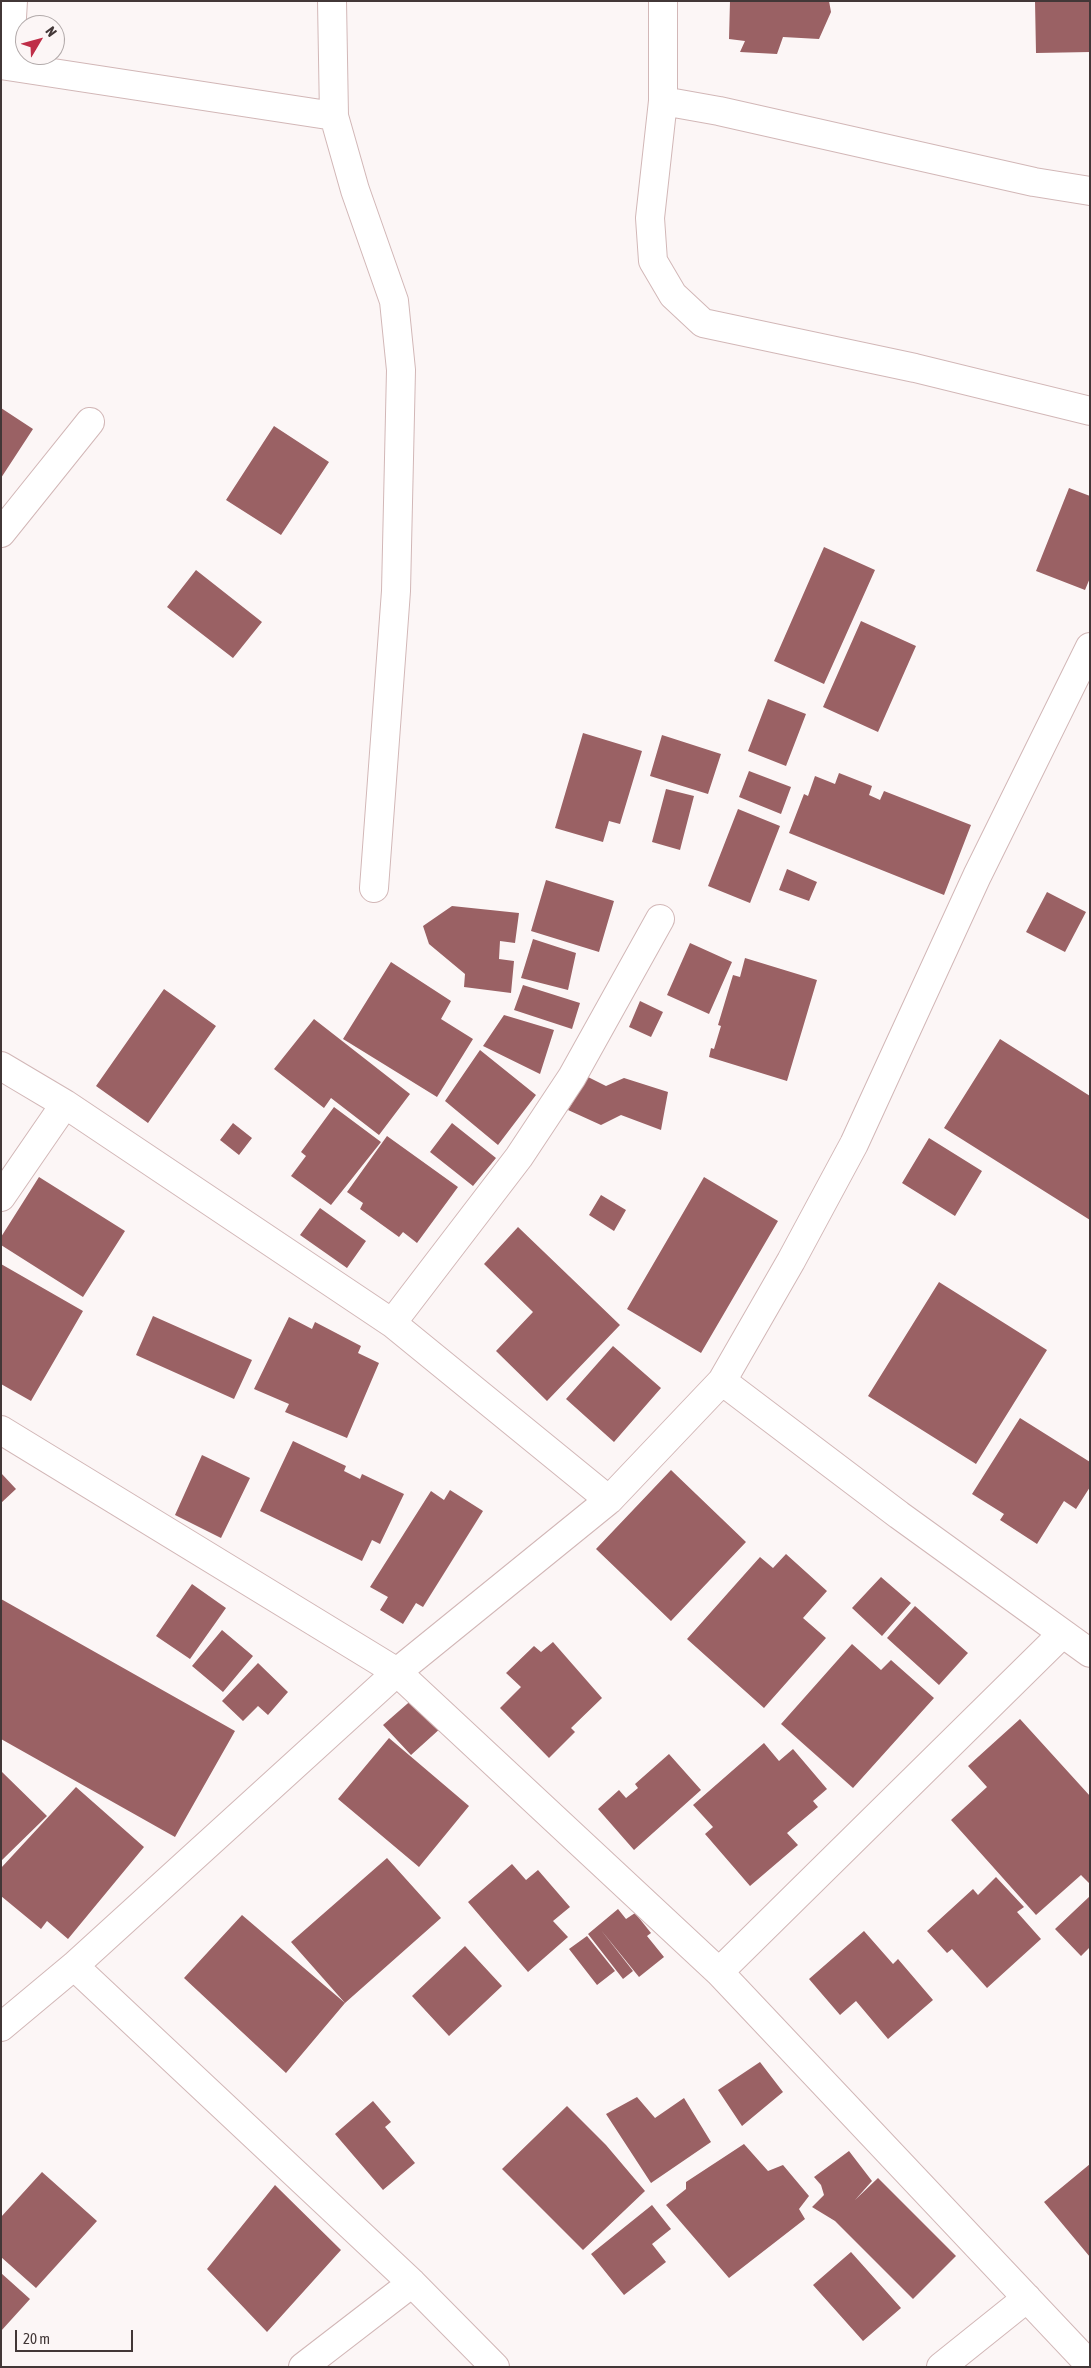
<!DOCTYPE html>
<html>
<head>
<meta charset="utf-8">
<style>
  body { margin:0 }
  #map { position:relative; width:1091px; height:2368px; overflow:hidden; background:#fcf6f6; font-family:"Asap Condensed",sans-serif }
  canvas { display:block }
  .frame { position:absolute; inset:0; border:2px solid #423737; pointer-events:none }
  .north { position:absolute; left:15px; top:15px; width:50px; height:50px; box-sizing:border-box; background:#fcf6f6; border:1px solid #b2aaaa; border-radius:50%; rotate:53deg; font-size:14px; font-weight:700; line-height:20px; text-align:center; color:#423737 }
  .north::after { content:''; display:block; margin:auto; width:18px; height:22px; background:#bf2e48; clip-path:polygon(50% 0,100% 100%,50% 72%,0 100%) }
  .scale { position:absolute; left:15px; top:2330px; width:118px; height:22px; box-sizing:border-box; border:2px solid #423737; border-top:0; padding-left:6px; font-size:15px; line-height:18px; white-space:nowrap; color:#423737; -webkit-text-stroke:4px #fcf6f6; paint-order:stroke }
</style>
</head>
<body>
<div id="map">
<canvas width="1091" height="2368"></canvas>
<div class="frame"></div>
<div class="north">N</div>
<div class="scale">20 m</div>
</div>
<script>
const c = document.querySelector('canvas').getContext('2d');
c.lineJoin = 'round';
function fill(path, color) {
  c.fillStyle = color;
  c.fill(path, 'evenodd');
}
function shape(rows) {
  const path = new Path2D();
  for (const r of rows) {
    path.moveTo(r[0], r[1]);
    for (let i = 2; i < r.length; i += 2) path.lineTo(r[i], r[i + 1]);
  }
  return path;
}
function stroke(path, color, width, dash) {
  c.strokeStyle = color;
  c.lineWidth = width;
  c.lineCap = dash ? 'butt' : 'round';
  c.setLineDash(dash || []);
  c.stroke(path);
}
fill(shape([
  [730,1,829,1,831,12,819,39,783,37,777,54,740,52,745,41,729,39],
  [1035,1,1090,1,1090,52,1036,53],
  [1,408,33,429,1,478],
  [274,426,329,462,281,535,226,500],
  [1069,488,1090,496,1090,578,1085,590,1036,571],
  [824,547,875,570,824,684,774,661],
  [196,570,262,622,233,658,167,607],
  [861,621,916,646,878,732,823,707],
  [768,699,806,714,786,766,748,751],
  [583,733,642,751,620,824,609,821,603,842,555,828],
  [662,735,721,754,708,794,650,776],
  [749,771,791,787,781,814,739,797],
  [839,773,872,786,869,795,880,800,884,791,971,825,944,895,789,833,804,794,808,796,815,776,835,784],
  [666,789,694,796,680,850,652,842],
  [738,809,780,826,750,903,708,886],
  [787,869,817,882,809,901,779,890],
  [546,880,614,901,599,952,531,931],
  [1047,892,1086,912,1065,952,1026,932],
  [452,906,519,913,515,943,500,941,499,959,514,961,511,993,464,987,465,974,429,944,423,926],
  [533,939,576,953,568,990,521,978],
  [690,943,732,962,709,1014,667,995],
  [745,958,817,980,787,1081,709,1057,711,1048,714,1049,721,1026,718,1025,733,975,740,977],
  [391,962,451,1001,441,1019,473,1039,437,1097,343,1039],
  [523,985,580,1003,572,1029,514,1010],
  [164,989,216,1026,148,1123,96,1086],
  [640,1001,663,1012,651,1037,629,1027],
  [504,1015,554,1030,540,1074,483,1046],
  [314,1019,410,1094,379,1135,331,1098,324,1108,274,1069],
  [1000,1039,1090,1096,1090,1220,944,1128],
  [480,1050,536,1095,498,1145,445,1101],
  [588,1077,606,1086,624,1078,668,1092,661,1130,621,1115,601,1125,568,1110],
  [334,1107,381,1142,331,1205,291,1176,306,1156,301,1152],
  [233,1123,252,1138,239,1155,220,1140],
  [452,1123,496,1158,473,1186,430,1152],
  [387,1136,458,1187,417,1243,403,1232,399,1237,360,1209,363,1203,347,1192],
  [929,1138,982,1171,955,1216,902,1183],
  [39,1177,125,1231,83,1297,1,1245,1,1237],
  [704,1177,778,1221,701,1353,627,1309],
  [601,1195,626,1210,614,1231,589,1215],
  [320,1208,366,1241,347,1268,300,1235],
  [518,1227,620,1325,547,1401,496,1351,533,1312,484,1264],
  [1,1264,83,1311,31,1401,1,1384],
  [939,1282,1047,1350,976,1464,868,1396],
  [153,1316,252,1360,234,1399,136,1355],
  [289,1317,312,1329,315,1322,361,1346,358,1353,379,1363,347,1438,285,1412,289,1404,254,1389],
  [613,1346,661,1388,614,1442,566,1399],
  [1020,1418,1090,1462,1090,1487,1076,1509,1064,1501,1037,1544,1000,1520,1004,1514,972,1494],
  [293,1441,346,1466,344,1471,360,1479,362,1474,404,1494,380,1544,372,1540,362,1561,260,1511],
  [202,1455,250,1478,221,1538,175,1515],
  [671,1470,746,1542,671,1621,596,1549],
  [1,1473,16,1489,1,1503],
  [450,1490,483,1511,423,1607,416,1603,403,1624,380,1610,388,1597,370,1587,431,1491,444,1500],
  [786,1554,827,1591,803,1618,826,1638,764,1708,687,1639,760,1557,773,1568],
  [881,1577,911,1603,882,1636,852,1608],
  [192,1584,226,1608,190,1659,156,1636],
  [1,1599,235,1731,175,1837,1,1739],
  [915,1606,968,1653,939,1685,887,1638],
  [222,1630,253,1656,223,1692,192,1666],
  [553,1642,602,1698,571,1728,575,1732,549,1758,500,1708,521,1687,506,1673,534,1646,541,1652],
  [852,1644,881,1670,891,1660,934,1698,853,1788,781,1724],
  [258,1663,288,1692,268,1715,258,1706,243,1721,222,1701],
  [415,1697,442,1727,411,1755,383,1725],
  [1020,1719,1090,1796,1090,1884,1081,1875,1036,1915,951,1820,987,1787,968,1766],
  [389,1738,469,1806,419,1867,338,1799],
  [764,1743,779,1761,793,1749,827,1789,813,1801,818,1807,787,1833,798,1845,750,1886,705,1834,713,1827,693,1805],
  [669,1754,701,1790,634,1850,598,1809,619,1790,626,1798,638,1788,635,1784],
  [1,1771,47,1816,1,1861],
  [76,1787,144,1847,68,1939,47,1921,41,1929,1,1896,1,1868],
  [387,1858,441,1918,345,2003,291,1942],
  [512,1864,526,1880,538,1870,570,1907,553,1921,568,1937,528,1972,468,1902],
  [996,1877,1024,1907,1017,1912,1041,1939,987,1988,952,1949,947,1953,927,1931,973,1889,978,1895],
  [1090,1896,1090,1947,1081,1956,1055,1929],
  [618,1909,626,1919,635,1913,651,1933,647,1936,664,1957,639,1977,601,1930,633,1971,623,1979,588,1934],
  [242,1915,345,2003,286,2073,184,1978],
  [864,1931,893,1964,898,1959,933,2000,888,2039,856,2001,840,2015,809,1979],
  [587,1936,615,1971,597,1985,569,1949],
  [465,1946,502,1986,449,2036,412,1996],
  [760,2062,783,2092,742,2126,718,2090],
  [637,2097,655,2118,684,2098,711,2142,651,2183,606,2114],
  [373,2101,391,2122,385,2127,415,2163,383,2190,335,2134],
  [567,2106,606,2145,645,2191,583,2250,502,2169],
  [744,2144,768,2171,783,2165,809,2196,799,2209,805,2219,729,2278,666,2205,686,2189,686,2182],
  [849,2151,872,2181,855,2200,878,2178,956,2256,913,2299,835,2221,812,2207,824,2195,821,2185,814,2177],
  [1090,2164,1090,2257,1044,2202],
  [42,2172,97,2221,36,2288,1,2257,1,2217],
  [275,2185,341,2250,267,2332,207,2269],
  [652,2205,671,2229,652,2244,666,2262,624,2295,591,2254],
  [851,2252,901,2308,863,2341,813,2285],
  [1,2273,30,2299,1,2331]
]), '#9a6164');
const minor = shape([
  [332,1,334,116,355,190,394,301,401,370,396,591,374,888],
  [663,1,663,101,650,218,653,261,673,295,703,323,915,368,1090,411],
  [1,65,334,116],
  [9,66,13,1],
  [663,101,719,111,1034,182,1090,191],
  [1,533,90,422],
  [1,1066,65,1104,392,1323,609,1500],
  [1,1197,65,1104],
  [392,1323,519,1157,572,1077,660,919],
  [722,1381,899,1515,1090,1653],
  [1,1430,397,1672,719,1972,1090,2365],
  [74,1966,412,2283,495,2367],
  [719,1972,1062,1634],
  [1,2027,74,1966,397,1672,609,1500,722,1381,791,1261,854,1144,977,876,1090,647],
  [303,2367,412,2283],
  [941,2367,1027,2298]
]);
stroke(minor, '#d2b7b7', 30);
stroke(minor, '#fff', 28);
</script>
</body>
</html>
